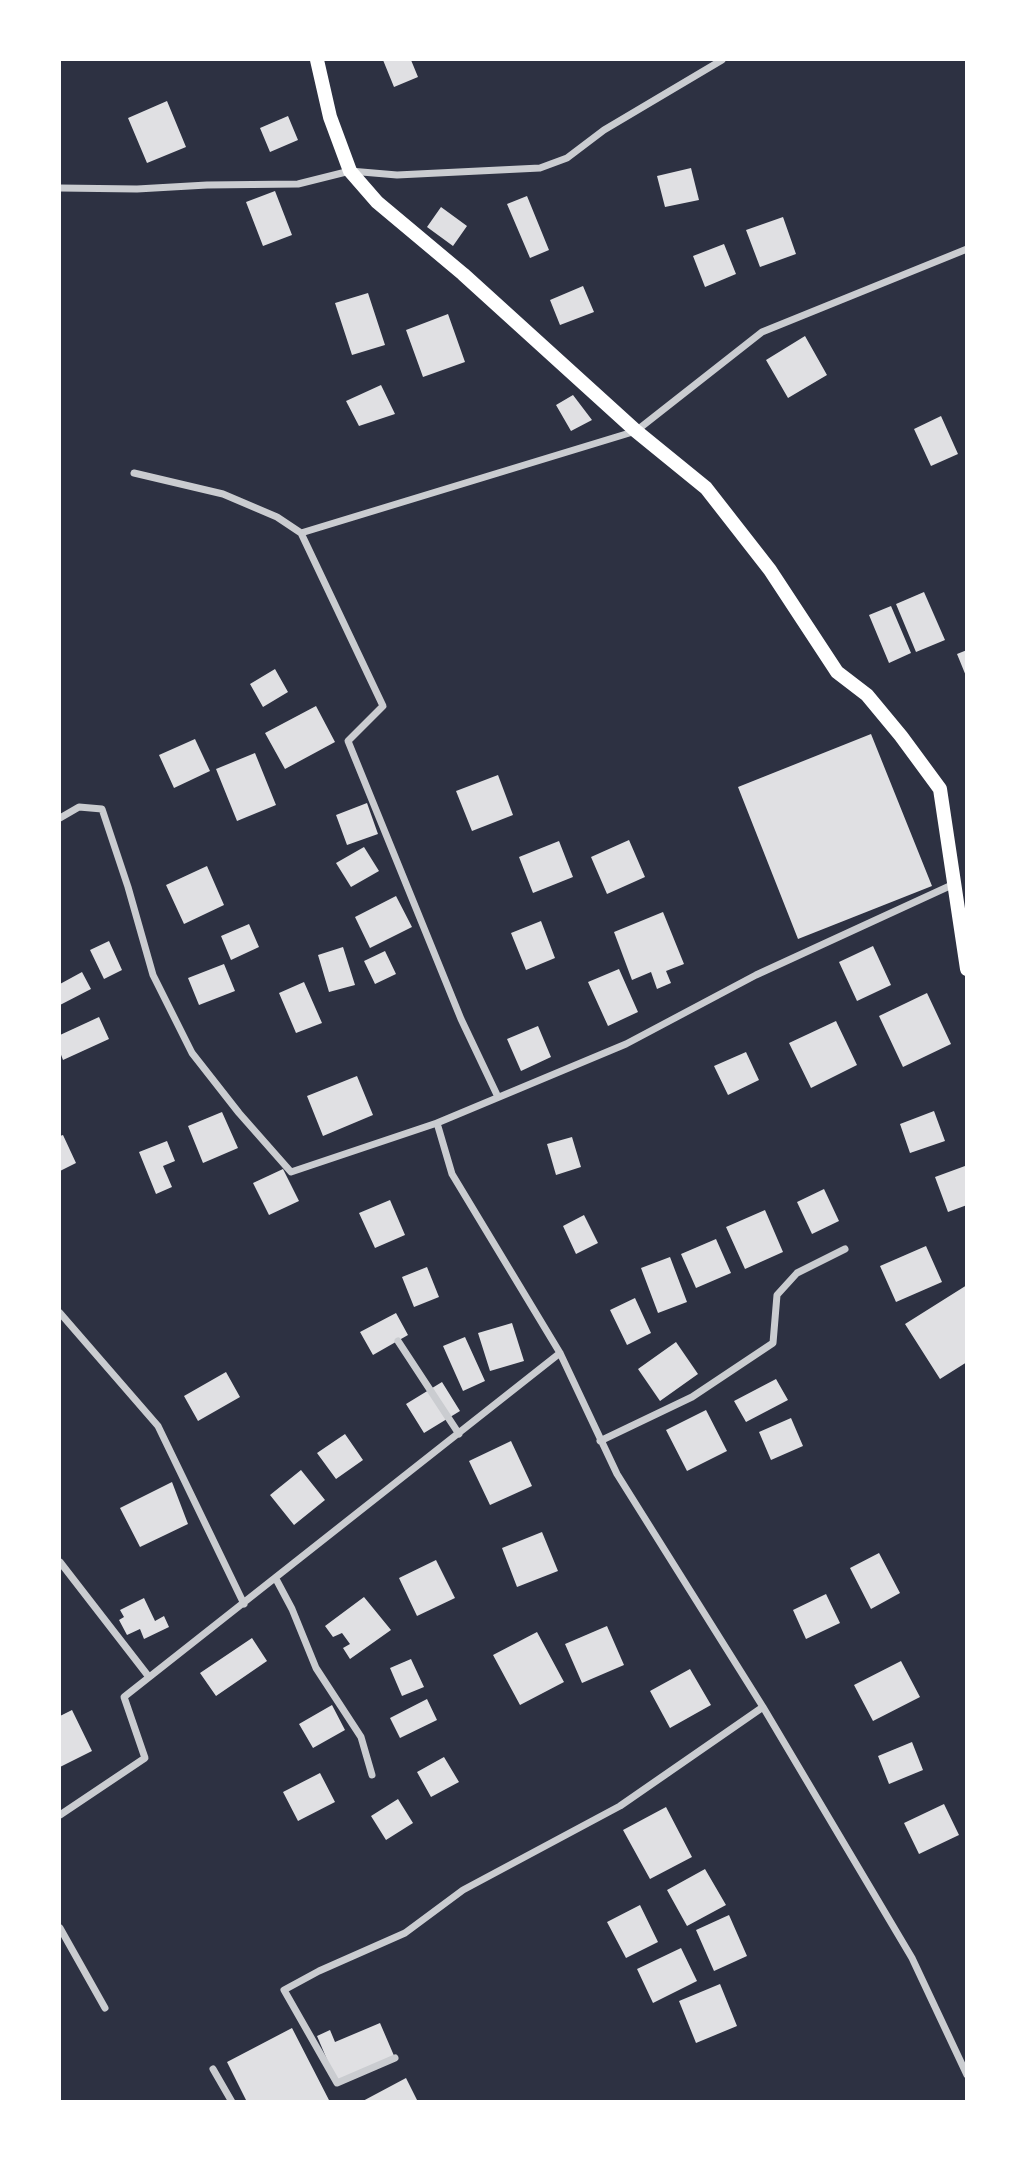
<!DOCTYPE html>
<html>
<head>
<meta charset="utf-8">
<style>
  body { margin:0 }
  #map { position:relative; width:1026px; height:2161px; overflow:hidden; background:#2d3142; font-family:"IBM Plex Serif",serif }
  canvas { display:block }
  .frame { position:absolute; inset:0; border:61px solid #fff; pointer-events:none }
</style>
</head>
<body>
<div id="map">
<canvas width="1026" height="2161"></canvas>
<div class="frame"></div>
</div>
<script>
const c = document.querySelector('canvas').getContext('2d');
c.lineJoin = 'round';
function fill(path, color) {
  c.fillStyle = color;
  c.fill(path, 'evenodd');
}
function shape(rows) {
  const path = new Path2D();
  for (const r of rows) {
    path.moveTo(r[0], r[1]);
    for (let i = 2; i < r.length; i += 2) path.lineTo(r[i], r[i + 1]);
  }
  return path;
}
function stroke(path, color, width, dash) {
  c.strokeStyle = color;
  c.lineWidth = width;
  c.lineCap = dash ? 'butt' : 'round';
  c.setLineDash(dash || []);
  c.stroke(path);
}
fill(shape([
  [383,60,411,60,418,77,394,87],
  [167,101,186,147,147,163,128,118],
  [288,116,298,140,270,152,260,128],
  [691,168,699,200,665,207,657,176],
  [275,191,292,235,263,246,246,202],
  [527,196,549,250,530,258,507,204],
  [441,207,467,226,453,246,427,227],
  [783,217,796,254,760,267,746,230],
  [724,244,736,274,705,287,693,256],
  [583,286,594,312,560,325,550,300],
  [368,293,385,345,352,355,335,303],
  [448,314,465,362,423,377,406,330],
  [805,336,827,375,788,398,766,360],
  [381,385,395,414,359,426,346,401],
  [573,395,592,420,571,431,556,405],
  [941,416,958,454,931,466,914,429],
  [924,592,945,640,916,652,896,604],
  [891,606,911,653,889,663,869,615],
  [967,650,967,676,966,676,957,654],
  [275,669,288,692,263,707,250,684],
  [316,706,335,742,285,769,265,733],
  [871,734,932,886,798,939,738,787],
  [195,739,210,771,174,788,159,755],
  [255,753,276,805,237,821,216,769],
  [498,775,513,815,472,831,456,791],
  [367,803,378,834,347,845,336,815],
  [629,840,645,877,607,894,591,857],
  [559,841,573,877,533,893,519,857],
  [364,847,379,871,351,887,336,863],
  [207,866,224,905,184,924,166,885],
  [396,896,412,927,370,948,355,917],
  [663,912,684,964,666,971,671,983,657,989,651,972,632,980,614,932],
  [541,921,555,958,526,970,511,933],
  [249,924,259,947,231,960,221,936],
  [109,941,122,970,104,979,90,950],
  [873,946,891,985,857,1001,839,962],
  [343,947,355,985,329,992,318,955],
  [385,951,396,974,375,984,364,961],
  [224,964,235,991,199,1005,188,978],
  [619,969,638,1012,608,1026,588,982],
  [82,972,91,989,60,1005,60,984],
  [304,982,322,1023,296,1033,279,993],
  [927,993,951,1044,903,1067,879,1016],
  [99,1017,109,1039,63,1060,60,1052,60,1035],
  [836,1021,857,1065,811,1088,789,1043],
  [538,1026,551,1057,521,1071,507,1039],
  [746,1052,759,1080,728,1095,714,1066],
  [357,1076,373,1115,323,1136,307,1096],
  [934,1111,945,1141,910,1153,900,1124],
  [222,1112,238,1148,203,1163,188,1126],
  [63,1135,76,1163,60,1171,60,1136],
  [572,1137,581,1167,556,1175,547,1144],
  [167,1141,175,1161,163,1166,172,1187,156,1194,139,1152],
  [965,1166,967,1205,948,1212,935,1177],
  [283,1169,299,1201,269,1215,253,1183],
  [824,1189,839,1221,812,1234,797,1202],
  [390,1200,405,1235,375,1248,359,1213],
  [765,1210,783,1252,745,1269,726,1227],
  [584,1215,598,1243,576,1254,563,1226],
  [716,1239,731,1273,696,1288,681,1254],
  [926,1246,942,1282,896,1302,880,1266],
  [670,1257,687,1302,658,1313,641,1268],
  [427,1267,439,1297,414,1307,402,1277],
  [967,1285,967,1362,940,1379,905,1324],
  [635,1298,651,1333,627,1345,610,1310],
  [396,1313,408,1335,373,1355,360,1332],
  [512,1323,524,1361,490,1371,478,1333],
  [465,1337,485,1381,463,1391,443,1346],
  [676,1342,698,1374,660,1401,638,1369],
  [226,1372,240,1397,198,1421,184,1396],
  [776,1379,788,1400,746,1422,734,1401],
  [442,1382,460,1411,424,1433,406,1404],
  [706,1410,727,1451,687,1471,666,1430],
  [791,1418,803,1446,771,1460,759,1432],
  [345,1434,363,1460,336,1479,317,1453],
  [511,1441,532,1486,490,1505,469,1461],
  [301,1470,325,1500,294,1525,270,1495],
  [172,1482,188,1524,140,1547,120,1508],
  [542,1532,558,1571,517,1587,502,1548],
  [879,1553,900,1593,871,1609,850,1568],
  [436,1560,455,1598,417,1616,399,1578],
  [826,1594,840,1623,806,1639,793,1610],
  [364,1597,391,1630,350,1659,343,1648,350,1644,342,1633,333,1637,325,1626],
  [144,1598,155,1621,164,1616,169,1627,144,1639,140,1629,127,1635,119,1620,124,1617,120,1610],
  [607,1626,624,1665,582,1683,565,1644],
  [537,1632,564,1682,520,1705,493,1655],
  [252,1638,267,1661,216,1696,200,1673],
  [411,1659,424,1687,402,1696,390,1668],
  [901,1661,920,1697,873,1721,854,1685],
  [690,1669,711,1705,670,1728,650,1691],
  [427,1699,437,1720,400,1738,390,1718],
  [332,1705,345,1730,313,1748,299,1724],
  [72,1710,92,1751,60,1767,60,1716],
  [912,1742,923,1770,889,1784,878,1756],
  [444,1757,459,1782,431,1797,417,1772],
  [320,1773,335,1802,298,1821,283,1792],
  [398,1799,413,1823,386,1840,371,1816],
  [944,1804,959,1835,919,1854,904,1823],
  [666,1807,692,1857,650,1879,623,1830],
  [705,1869,726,1905,687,1926,667,1890],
  [640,1905,658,1942,626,1958,607,1922],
  [729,1915,747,1956,714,1971,696,1930],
  [681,1948,697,1981,653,2003,637,1969],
  [720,1984,737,2026,696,2043,679,2001],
  [380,2023,395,2058,337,2083,317,2036,330,2030,335,2042],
  [292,2028,330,2102,247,2102,227,2062],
  [406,2078,418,2102,361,2102]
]), '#e0e0e3');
stroke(shape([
  [60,188,137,189,207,185,298,184,350,171,397,175,540,168,567,158,604,130,722,60],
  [134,473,223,494,277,517,301,533,383,706,348,741,461,1019,498,1097],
  [301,533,636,431,762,332,967,249],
  [60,818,79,807,102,809,128,887,153,975,192,1053,239,1113,291,1172,437,1123],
  [954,884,756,975,626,1044,437,1123,452,1174,560,1353,617,1474,763,1707,912,1958,967,2075],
  [60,1313,158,1426,244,1604],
  [398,1341,459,1434],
  [600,1441,692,1397,773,1343,777,1295,797,1273,845,1249],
  [60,1562,149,1677],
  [276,1579,292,1609,316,1668,361,1737,372,1775],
  [60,1815,145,1758,124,1697,560,1353],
  [60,1928,105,2008],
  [395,2058,337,2083,284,1990,319,1971,405,1933,463,1890,620,1806,763,1707],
  [213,2069,232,2102]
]), '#caccd0', 7);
stroke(shape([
  [317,60,330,117,350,171,377,202,463,274,636,431,706,488,770,570,837,672,867,695,901,736,940,789,967,969]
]), '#fff', 14);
</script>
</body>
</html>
